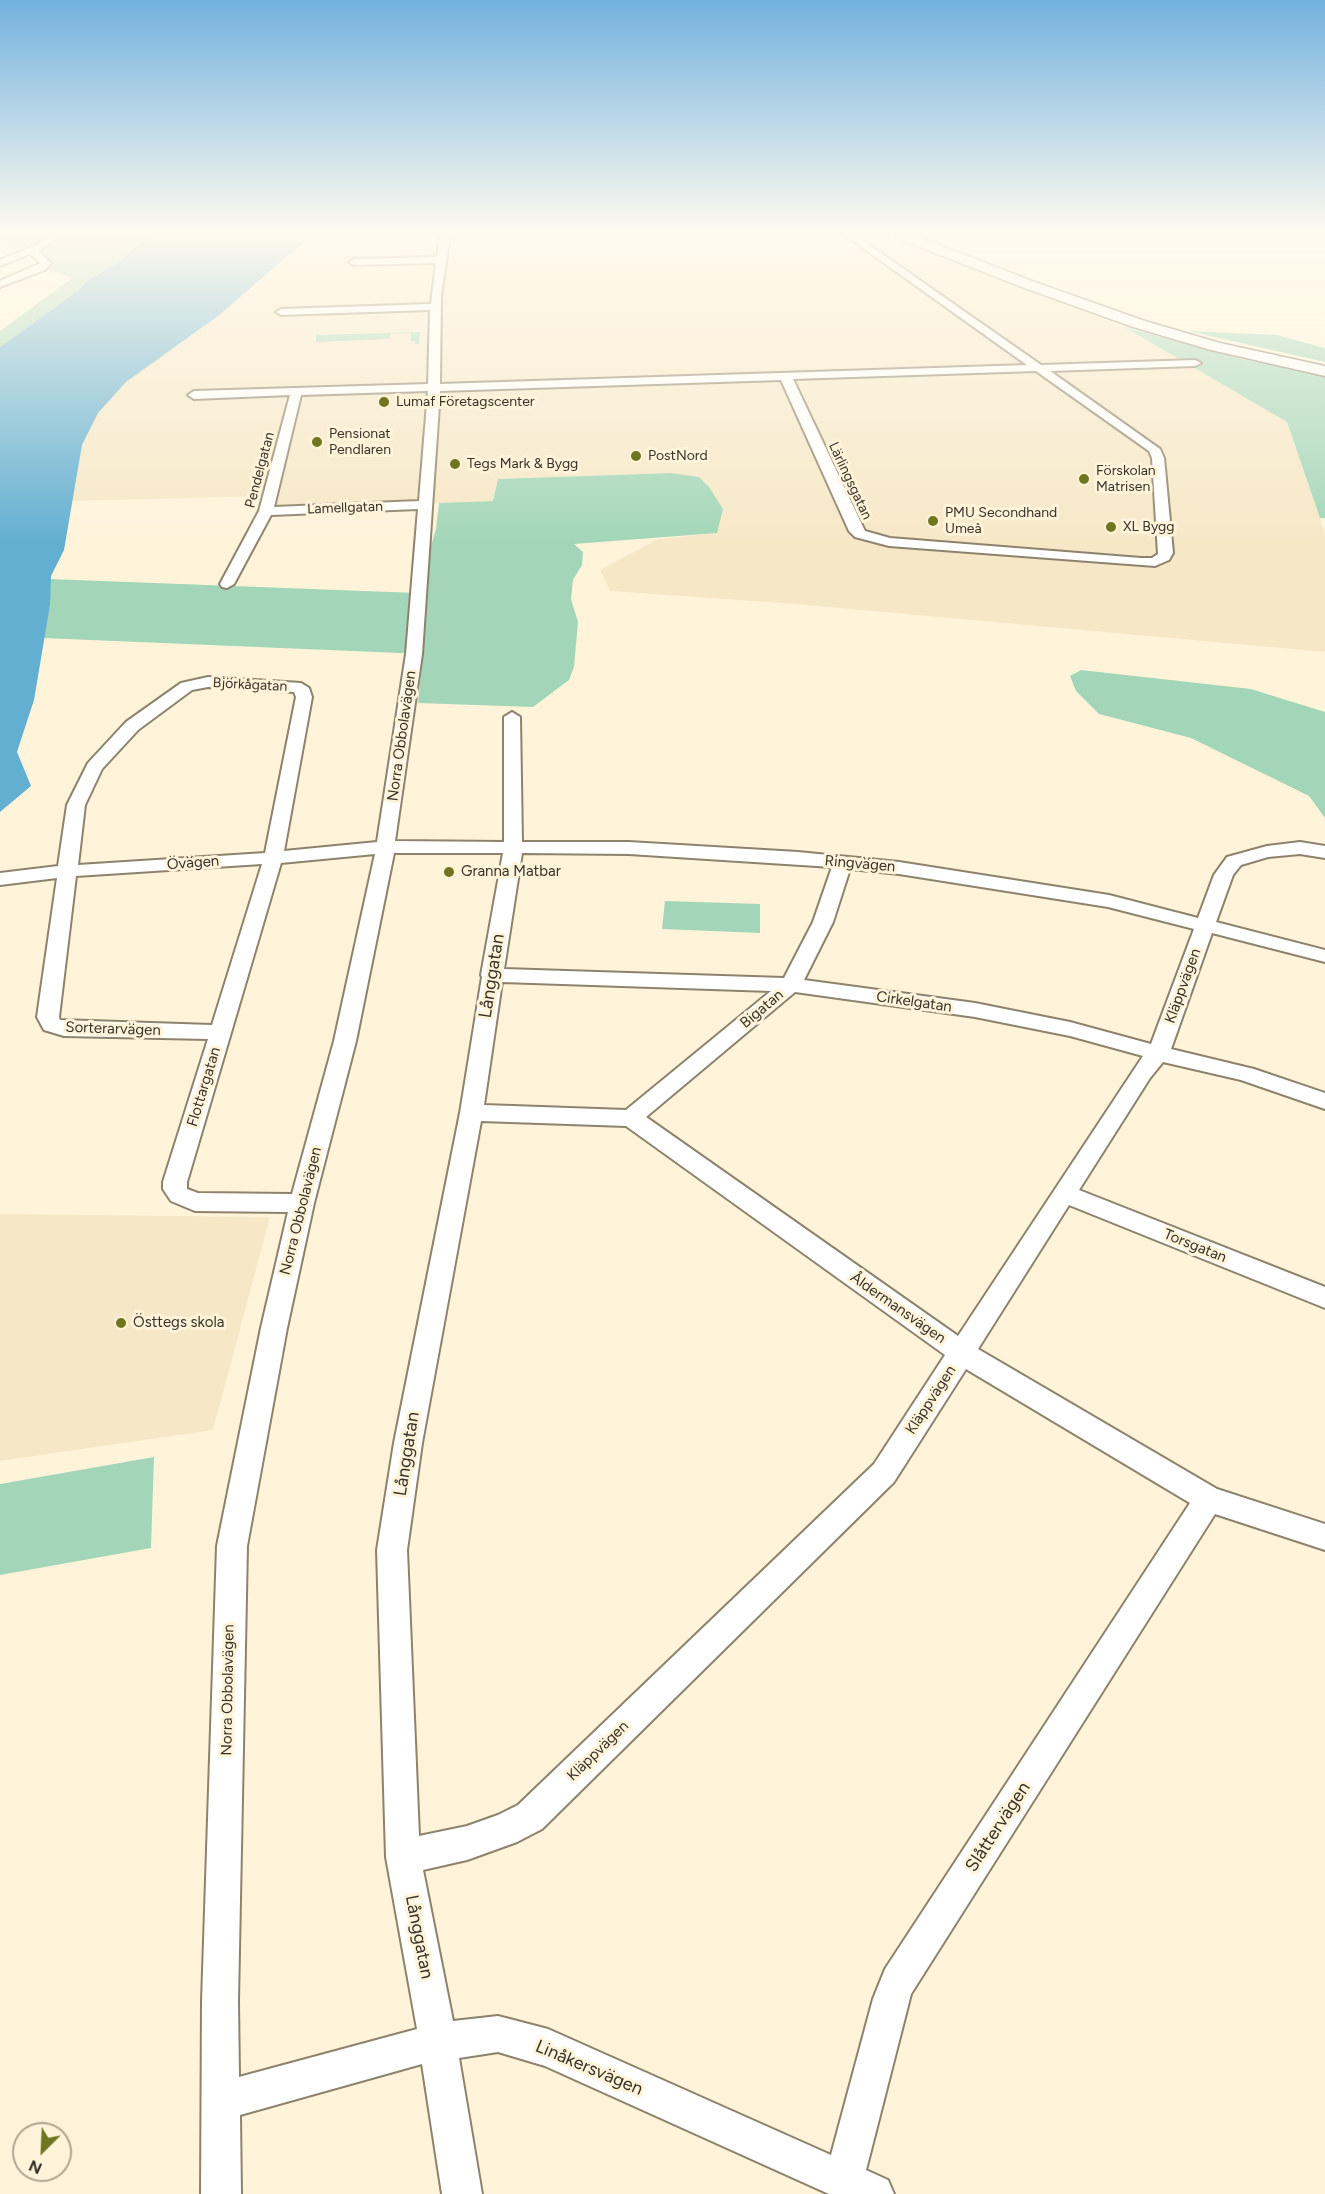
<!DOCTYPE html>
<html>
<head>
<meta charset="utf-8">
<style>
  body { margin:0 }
  #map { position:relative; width:1325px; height:2194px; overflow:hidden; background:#fff4da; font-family:Figtree,sans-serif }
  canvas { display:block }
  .north { position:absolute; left:12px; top:2122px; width:60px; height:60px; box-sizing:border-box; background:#fff4da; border:2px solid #afa693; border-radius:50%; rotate:204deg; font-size:16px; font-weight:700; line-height:24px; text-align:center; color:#363228 }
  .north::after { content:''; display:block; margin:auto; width:21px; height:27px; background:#6f761f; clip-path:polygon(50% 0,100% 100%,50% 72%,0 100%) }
</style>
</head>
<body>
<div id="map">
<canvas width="1325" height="2194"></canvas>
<div class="north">N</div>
</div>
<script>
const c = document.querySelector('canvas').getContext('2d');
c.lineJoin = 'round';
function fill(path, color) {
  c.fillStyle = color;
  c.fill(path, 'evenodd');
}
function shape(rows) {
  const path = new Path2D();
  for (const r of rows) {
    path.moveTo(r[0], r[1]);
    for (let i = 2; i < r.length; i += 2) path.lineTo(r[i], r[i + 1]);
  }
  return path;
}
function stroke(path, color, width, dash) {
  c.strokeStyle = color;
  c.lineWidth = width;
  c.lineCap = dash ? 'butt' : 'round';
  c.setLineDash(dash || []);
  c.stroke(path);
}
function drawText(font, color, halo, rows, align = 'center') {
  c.font = font + ' Figtree,sans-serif';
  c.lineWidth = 6;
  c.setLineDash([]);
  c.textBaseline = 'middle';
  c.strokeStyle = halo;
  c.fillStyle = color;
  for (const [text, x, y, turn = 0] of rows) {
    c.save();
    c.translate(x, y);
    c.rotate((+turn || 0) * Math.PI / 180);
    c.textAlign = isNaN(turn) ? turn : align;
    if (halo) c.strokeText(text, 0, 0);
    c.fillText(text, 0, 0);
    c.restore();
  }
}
fill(shape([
  [312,235,889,235,1124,327,1287,422,1325,533,1325,652,795,604,610,591,600,570,658,539,717,533,699,477,671,473,498,479,493,501,266,511,269,496,71,501,82,445,98,413,126,382,218,316],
  [0,1214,270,1217,213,1430,0,1461]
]), '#f6e8c7');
fill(shape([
  [0,235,147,235,123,259,87,281,76,292,0,347,0,331,72,278,42,268,46,263,32,251,0,247],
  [1124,327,1245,360,1325,375,1325,518,1320,518,1287,422],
  [1188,331,1277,335,1325,348,1325,362],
  [420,332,419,344,415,344,415,341,411,341,411,333,390,334,389,339,316,342,316,335],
  [671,473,699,477,709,487,723,509,717,533,574,544,583,552,582,565,573,580,571,599,578,622,574,667,569,680,533,707,418,703,423,654,43,638,50,605,50,579,417,593,436,529,439,503,493,501,498,479],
  [1081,670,1251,689,1325,712,1325,818,1309,796,1191,738,1099,714,1076,691,1070,676],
  [665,901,760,904,760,933,662,929],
  [154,1457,151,1548,0,1575,0,1484]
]), '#a3d6b8');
fill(shape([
  [147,235,312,235,218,316,126,382,98,413,82,445,64,550,51,576,50,605,34,700,17,752,31,786,0,812,0,347,76,292,87,281,123,259]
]), '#63afd1');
const minor = shape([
  [51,235,62,235,38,251,51,263,45,270,0,287,0,281,41,263,30,254,0,266,0,260,36,245,51,235],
  [440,235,450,235,441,295,440,384,1027,365,845,235,855,235,1041,365,1195,360,1201,363,1195,366,1050,371,1160,449,1164,458,1173,553,1169,560,1155,566,889,546,855,537,849,531,781,380,440,391,422,654,395,841,504,842,504,717,512,712,520,717,522,842,629,842,798,852,899,862,1109,895,1198,918,1214,875,1227,857,1267,846,1300,842,1325,846,1325,858,1300,854,1268,857,1241,865,1233,875,1216,922,1325,950,1325,962,1212,933,1171,1049,1254,1069,1325,1093,1325,1109,1241,1080,1163,1062,1150,1078,1079,1190,1325,1287,1325,1308,1069,1205,978,1349,1217,1489,1325,1524,1325,1550,1215,1514,911,1994,866,2170,888,2180,894,2194,829,2194,545,2066,498,2052,459,2058,482,2194,442,2194,422,2064,240,2115,241,2194,201,2194,202,2001,217,1546,261,1328,288,1212,195,1211,171,1201,163,1189,163,1182,208,1039,64,1036,44,1030,37,1017,57,878,0,885,0,873,58,866,67,805,88,763,126,722,181,683,208,677,301,683,309,688,312,697,284,851,377,842,406,654,418,509,271,515,234,584,227,588,222,587,220,584,259,511,290,395,194,399,188,395,194,391,428,384,430,310,281,315,276,312,281,309,431,304,436,263,354,265,349,262,354,259,437,257,440,235],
  [1036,371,1149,451,1152,458,1158,554,1152,558,1141,558,890,538,865,531,793,379,1036,371],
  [428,391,419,501,274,507,301,395,428,391],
  [208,687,294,692,296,697,265,853,78,865,85,805,102,769,138,730,192,690,208,687],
  [394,853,503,853,481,975,482,977,460,1113,394,1443,377,1550,386,1857,417,2029,239,2077,238,2001,247,1546,287,1328,314,1203,356,1041,394,853],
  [522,853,629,854,832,867,813,922,784,978,504,969,522,853],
  [375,854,334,1041,292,1194,198,1193,187,1189,187,1182,281,863,375,854],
  [262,864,212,1025,60,1020,59,1017,76,876,262,864],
  [850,869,899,874,1108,907,1194,929,1151,1044,1070,1022,975,1003,804,980,833,922,850,869],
  [502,982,771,991,626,1110,484,1105,502,982],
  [795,992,975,1017,1070,1036,1143,1056,958,1336,646,1117,795,992],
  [481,1121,626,1126,945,1355,874,1464,518,1805,498,1815,467,1826,419,1836,407,1550,422,1443,481,1121],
  [966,1369,1190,1503,885,1969,873,1999,831,2155,548,2029,498,2016,453,2021,423,1870,467,1860,517,1842,542,1829,894,1482,966,1369]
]);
const highway = shape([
  [895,235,914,235,1032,281,1145,321,1220,343,1325,366,1325,376,1211,350,1133,327,1022,287,897,238,895,235]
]);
stroke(minor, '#8d836c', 4);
stroke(highway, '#8d836c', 3);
fill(minor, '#fff');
fill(highway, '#fff');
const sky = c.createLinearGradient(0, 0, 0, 542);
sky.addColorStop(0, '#73b2df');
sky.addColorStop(0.43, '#fffaee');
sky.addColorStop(1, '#fffaee00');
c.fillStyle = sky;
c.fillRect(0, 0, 1325, 542);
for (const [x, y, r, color] of [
  [384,402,6,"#6f761f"],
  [317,442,6,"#6f761f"],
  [636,456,6,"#6f761f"],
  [455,464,6,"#6f761f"],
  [1084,479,6,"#6f761f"],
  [933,521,6,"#6f761f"],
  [1111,527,6,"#6f761f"],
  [449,872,6,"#6f761f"],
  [121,1323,6,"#6f761f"]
]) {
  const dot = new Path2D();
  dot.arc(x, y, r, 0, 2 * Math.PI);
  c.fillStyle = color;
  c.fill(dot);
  stroke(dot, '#fff4da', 2);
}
drawText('14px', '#363228', '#fff4da', [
  ["Lumaf Företagscenter",396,402],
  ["Pensionat",329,434],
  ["Pendlaren",329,450],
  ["PostNord",648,456],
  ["Tegs Mark & Bygg",467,464],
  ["Förskolan",1096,471],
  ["Matrisen",1096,487],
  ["PMU Secondhand",945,513],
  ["Umeå",945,529],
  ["XL Bygg",1123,527]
], 'left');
drawText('14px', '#363228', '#fff4da', [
  ["Pendelgatan",260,470,-75],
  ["Lärlingsgatan",850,481,65],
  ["Lamellgatan",345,508,-2],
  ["Björkågatan",250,685,3]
]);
drawText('15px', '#363228', '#fff4da', [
  ["Norra Obbolavägen",402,736,-82],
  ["Övägen",193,863,-4],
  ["Ringvägen",860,864,5],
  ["Kläppvägen",1183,986,-70],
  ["Cirkelgatan",914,1002,8],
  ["Bigatan",762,1009,-40],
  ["Sorterarvägen",113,1029,2],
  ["Flottargatan",204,1087,-73],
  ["Norra Obbolavägen",301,1211,-76],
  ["Torsgatan",1195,1246,22],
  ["Åldermansvägen",898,1308,35],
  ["Kläppvägen",931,1400,-57],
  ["Norra Obbolavägen",228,1690,-89],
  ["Kläppvägen",598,1751,-44]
]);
drawText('15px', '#363228', '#fff4da', [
  ["Granna Matbar",461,872],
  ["Östtegs skola",133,1323]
], 'left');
drawText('18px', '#363228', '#fff4da', [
  ["Långgatan",492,976,-81],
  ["Långgatan",407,1454,-81],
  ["Slåttervägen",998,1827,-57],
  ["Långgatan",419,1937,79],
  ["Linåkersvägen",589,2068,23]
]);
</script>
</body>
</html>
